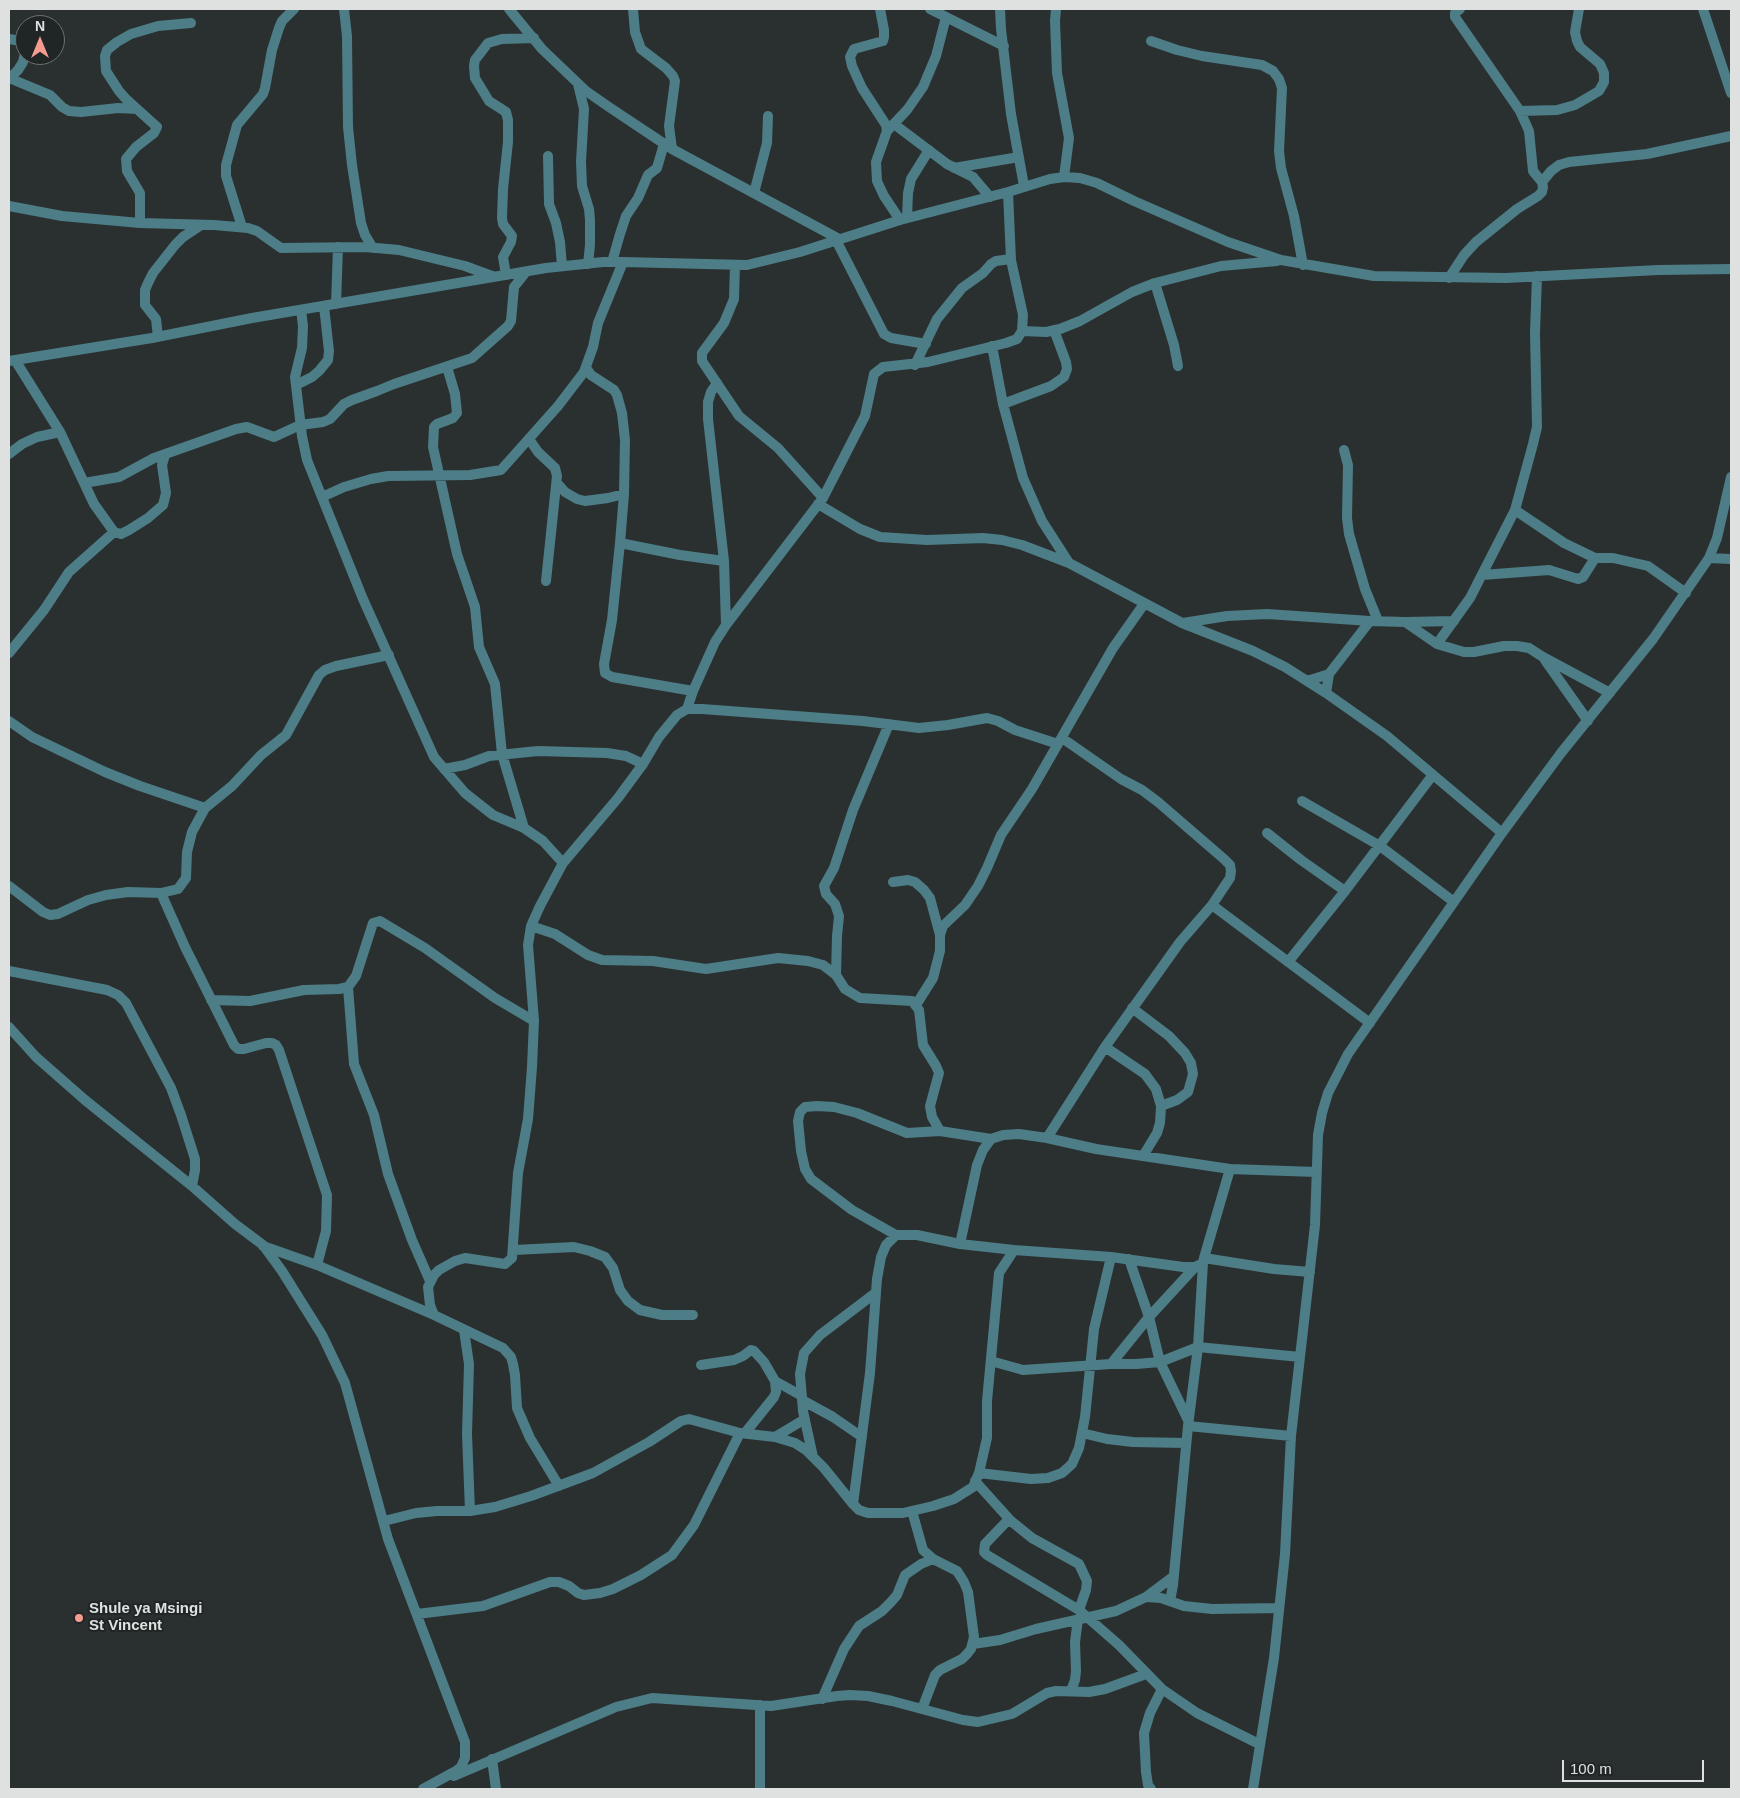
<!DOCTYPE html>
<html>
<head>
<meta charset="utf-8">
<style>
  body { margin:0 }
  #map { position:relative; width:1740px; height:1798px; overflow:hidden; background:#2a302f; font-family:Helvetica,sans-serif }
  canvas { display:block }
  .frame { position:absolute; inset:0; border:10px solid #dee1e0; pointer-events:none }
  .north { position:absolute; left:15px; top:15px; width:50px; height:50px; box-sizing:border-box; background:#202625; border:1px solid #6c7170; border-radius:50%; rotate:0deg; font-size:14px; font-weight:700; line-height:20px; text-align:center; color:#dee1e0 }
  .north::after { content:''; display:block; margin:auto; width:18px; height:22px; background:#f59c92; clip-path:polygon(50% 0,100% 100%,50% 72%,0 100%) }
  .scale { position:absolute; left:1562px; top:1760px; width:142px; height:22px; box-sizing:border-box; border:2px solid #dee1e0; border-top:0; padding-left:6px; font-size:15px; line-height:18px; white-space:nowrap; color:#dee1e0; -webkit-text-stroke:4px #202625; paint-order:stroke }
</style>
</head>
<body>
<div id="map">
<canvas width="1740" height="1798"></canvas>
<div class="frame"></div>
<div class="north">N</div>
<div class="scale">100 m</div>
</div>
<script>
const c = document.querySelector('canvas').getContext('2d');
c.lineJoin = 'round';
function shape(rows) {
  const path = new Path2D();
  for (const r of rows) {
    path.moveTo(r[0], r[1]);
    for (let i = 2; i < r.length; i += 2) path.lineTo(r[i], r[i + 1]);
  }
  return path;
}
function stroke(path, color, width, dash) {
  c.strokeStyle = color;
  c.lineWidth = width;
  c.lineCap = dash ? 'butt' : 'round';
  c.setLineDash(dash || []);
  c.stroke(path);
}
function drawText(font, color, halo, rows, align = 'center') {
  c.font = font + ' Helvetica,sans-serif';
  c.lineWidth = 4;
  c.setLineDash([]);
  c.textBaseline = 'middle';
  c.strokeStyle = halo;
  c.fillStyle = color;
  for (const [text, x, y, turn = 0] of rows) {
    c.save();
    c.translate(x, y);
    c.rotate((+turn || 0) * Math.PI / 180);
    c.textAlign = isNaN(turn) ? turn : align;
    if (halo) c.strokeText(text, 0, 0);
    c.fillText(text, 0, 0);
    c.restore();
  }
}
stroke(shape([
  [344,9,347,36,348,127,352,165,361,223,365,235,373,248],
  [509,9,542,49,586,91,609,107,672,149,839,239],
  [633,9,635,32,641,49,666,68,673,76,675,81,669,126,672,149],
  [880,9,884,30,884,37,883,41,854,49,850,57,852,66,862,88,886,125,887,131,876,162,877,181,884,196,900,220],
  [930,9,1004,46],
  [1000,9,1001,29,1011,114,1024,186],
  [1056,9,1055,21,1057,73,1069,138,1064,177],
  [9,39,21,41,25,47],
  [1151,41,1177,50,1202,56,1262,65,1273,71,1279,79,1282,88,1279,151,1281,168,1294,216,1303,265],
  [9,78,50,95,62,107,69,111,81,112,118,108,137,109],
  [9,79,18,70,23,62,25,53],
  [578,84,584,109,581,162,582,186,589,209,590,220,590,245,588,264],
  [1520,111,1557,110,1575,105,1599,91,1604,82,1604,73,1600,64,1580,47,1577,41,1575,32,1579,9],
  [894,124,947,164,973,177,990,197],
  [887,131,907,110,923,87,936,56,946,17],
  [548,156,549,204,556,223,560,242,562,266],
  [954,168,1019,157],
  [1542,182,1551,171,1559,165,1569,162,1647,154,1731,136],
  [754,193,767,143,768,116],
  [9,206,62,216,140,223,214,225,248,228,257,231,281,248,365,247,399,250,465,266,492,276],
  [907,218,908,193,911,179,929,150],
  [140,223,140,193,127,171,126,159,136,147,154,133,157,127,126,99,119,91,106,71,105,56,107,50,117,42,131,34,158,26,191,23],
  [242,227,226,176,226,165,237,125,263,94,265,88,272,50,279,28,282,21,294,9],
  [836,240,884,334,891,338,926,344],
  [612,262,620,234,626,216,638,198,648,175,657,168,664,144],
  [735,265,734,299,724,323,702,353,702,361,739,416,778,448,823,498],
  [506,275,503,257,511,242,512,236,503,224,502,218,503,189,508,142,508,120,506,112,489,101,475,78,474,66,475,60,488,43,502,39,534,38],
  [1449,278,1464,255,1476,242,1517,209,1538,196,1542,192,1543,187,1542,182,1533,171,1529,131,1520,111,1455,17,1455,13,1460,9],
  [1155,283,1174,345,1178,366],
  [336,304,338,247],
  [301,310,303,326,302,348,295,377,302,436,307,460,363,599,434,757,465,793,493,815,524,828,543,841,563,863],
  [1022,331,1046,332,1060,329,1080,321,1132,292,1155,283,1221,266,1277,261],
  [158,337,156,319,145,305,145,290,148,283,153,273,175,245,183,237,201,225],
  [992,346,1003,404,1023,478,1042,521,1069,563],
  [15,360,60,432,94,504,114,532,121,534,129,530,148,518,163,505,166,493,162,465,165,455],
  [9,361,152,338,252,318,546,268,603,262,623,262,747,265,800,252,900,220,1008,192,1050,179,1064,177,1080,178,1097,183,1134,201,1228,242,1281,260,1374,276,1506,278,1658,270,1731,269],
  [915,365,937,319,962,288,983,273,991,264,996,261,1011,259],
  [447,367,455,394,457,413,453,418,437,424,434,427,433,447,457,554,475,607,479,647,495,684,502,754,524,828],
  [586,368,591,375,614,390,617,395,622,413,625,440,624,494,620,543,612,620,604,664,605,673,612,677,693,691],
  [717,383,711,392,708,402,708,419,724,561,726,625],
  [296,385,312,377,319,371,328,360,329,351,324,306],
  [1003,404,1051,386,1064,377,1067,369,1066,362,1054,330],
  [529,439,538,452,555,468,557,476,546,581],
  [1344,450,1348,465,1347,518,1349,534,1365,589,1378,621],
  [9,454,22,444,37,437,60,432],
  [84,483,119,477,154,458,236,429,247,427,274,437,300,425,323,422,330,419,344,404,352,400,377,391,394,384,472,358,508,326,511,321,514,287,526,272],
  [557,483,565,492,577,499,585,501,608,498,624,494],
  [322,497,344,487,371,479,388,476,470,475,501,470,558,406,584,372,593,347,598,323,623,262],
  [818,504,860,529,880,537,927,540,983,538,1002,540,1022,545,1069,563,1182,623,1253,651,1285,667,1326,693,1387,736,1502,833],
  [1515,510,1564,543,1595,558],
  [620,543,680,555,724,561],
  [1709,558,1731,559],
  [1482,575,1549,570,1578,579,1583,577,1595,558,1613,558,1648,566,1686,593],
  [1406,622,1454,621],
  [1183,623,1227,616,1267,614,1370,621,1405,622,1437,644,1464,652,1474,652,1504,646,1517,646,1529,648,1543,657,1610,693],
  [1437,644,1470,598,1515,510,1533,444,1537,427,1535,333,1537,276],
  [9,653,44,610,69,572,114,532],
  [1545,660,1588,721],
  [1307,681,1329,674],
  [1326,693,1329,674,1370,621],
  [687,709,693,691,715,642,726,625,823,498,865,416,874,374,883,367,928,362,1006,343,1017,339,1022,331,1023,315,1011,260,1008,192],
  [9,721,32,737,105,772,140,786,205,808],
  [444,769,465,765,489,756,538,751,607,753,626,756,643,764],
  [1302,801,1380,846,1454,902],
  [1267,833,1301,860,1345,891],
  [893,882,908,880,915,882,924,890,930,898,940,935],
  [9,886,43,912,50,915,58,914,88,900,106,895,128,892,161,893,178,889,186,878,187,852,192,832,205,808,232,786,261,755,286,735,319,675,325,670,336,666,389,655],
  [161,893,185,947,234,1045,238,1049,244,1049,266,1043,272,1043,276,1045,279,1050,327,1195,326,1231,317,1265],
  [1212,905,1370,1023],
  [531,926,555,934,588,955,602,960,653,961,706,969,778,958,808,961,823,965,836,975,845,989,860,998,912,1001,919,1010,923,1045,936,1066,939,1073,930,1106,932,1117,940,1131],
  [1288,962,1345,891,1432,776],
  [9,971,107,990,118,995,126,1003,171,1088,181,1115,195,1159,195,1170,192,1186],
  [836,975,837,936,839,916,835,904,826,894,824,886,834,868,853,810,889,724],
  [348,987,354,1064,374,1115,388,1174,412,1240,430,1281],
  [211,1000,250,1001,304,990,339,989,348,987,356,976,373,923,380,921,425,948,495,998,534,1021],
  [916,1005,933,978,940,951,940,935,943,926,965,905,978,886,987,868,1001,835,1032,789,1113,648,1144,604],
  [1132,1008,1169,1036,1185,1053,1191,1063,1193,1074,1188,1092,1177,1100,1161,1106],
  [9,1027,36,1057,85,1100,192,1186,235,1224,263,1245,282,1271,322,1335,345,1383,388,1539,465,1742,465,1758,461,1767,456,1771,423,1789],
  [1105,1047,1145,1074,1156,1089,1161,1106,1160,1123,1157,1133,1143,1156],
  [1047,1138,1105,1047,1180,942,1212,905,1230,878,1231,871,1230,865,1224,859,1158,802,1142,790,1121,779,1062,738],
  [896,1235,852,1210,811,1179,805,1169,801,1151,798,1121,800,1112,805,1107,817,1106,834,1107,857,1113,907,1133,940,1131,991,1139],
  [960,1244,977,1165,983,1150,991,1139,1003,1135,1019,1134,1047,1138,1096,1149,1230,1169,1316,1172],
  [263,1246,317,1265,434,1315,503,1348,511,1357,513,1364,515,1375,517,1408,530,1438,559,1486],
  [514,1250,574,1247,590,1251,605,1257,613,1268,620,1290,628,1301,640,1310,662,1315,693,1315],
  [1204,1258,1274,1269,1310,1272],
  [1129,1259,1149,1317,1160,1362,1188,1420],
  [434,1315,430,1305,428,1287,434,1275,439,1270,455,1261,465,1258,505,1264,512,1258,518,1173,528,1119,532,1067,534,1021,528,945,531,926,540,906,563,863,618,798,643,764,659,737,677,715,687,709,702,709,863,721,919,728,948,725,987,718,998,721,1015,730,1058,744],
  [464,1330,469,1364,467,1434,470,1511],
  [991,1361,1023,1370,1111,1364,1136,1364,1160,1362,1198,1347,1300,1357],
  [1111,1364,1149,1317,1195,1267],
  [701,1365,734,1360,743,1356,751,1350,754,1351,764,1362,775,1381,776,1392,774,1397,745,1433],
  [775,1381,802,1396],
  [802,1400,833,1417,862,1437],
  [1188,1426,1291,1436],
  [1082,1433,1107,1439,1133,1442,1186,1443],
  [775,1437,805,1419],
  [813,1457,803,1411,800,1374,804,1353,820,1335,874,1294],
  [979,1473,1031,1479,1048,1478,1062,1473,1072,1464,1079,1448,1085,1417,1094,1329,1111,1257],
  [975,1481,1011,1521,1032,1538,1079,1564,1087,1581,1086,1590,1079,1610],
  [853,1504,870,1373,877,1279,881,1257,886,1245,896,1235,917,1235,960,1244,1014,1250,1111,1257,1183,1267,1195,1267,1203,1263,1204,1258,1230,1169],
  [912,1511,923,1550,933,1559,957,1571,964,1582,968,1592,974,1637,971,1649,967,1654,962,1659,940,1670,935,1675,922,1709],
  [1009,1519,985,1544,984,1552,987,1555,1079,1610,1119,1645,1162,1689,1197,1713,1259,1744],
  [384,1521,416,1513,437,1511,470,1511,495,1507,531,1496,593,1473,649,1442,681,1421,689,1419,740,1433,775,1437,795,1443,806,1450,824,1468,853,1504,859,1510,868,1513,903,1513,933,1506,954,1499,973,1487,979,1473,987,1438,987,1401,999,1273,1014,1250],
  [1146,1597,1174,1576],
  [1170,1601,1173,1585,1188,1426,1198,1347,1203,1263],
  [417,1614,483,1606,550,1582,559,1582,569,1586,578,1593,584,1595,600,1593,613,1589,641,1575,672,1555,694,1525,740,1433],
  [973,1644,1000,1640,1036,1629,1116,1611,1146,1597,1161,1598,1184,1606,1212,1609,1279,1608],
  [1071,1691,1075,1680,1076,1671,1075,1642,1078,1619],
  [822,1699,844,1649,859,1626,882,1611,891,1602,897,1595,905,1575,921,1564,933,1559],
  [760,1705,760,1789],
  [492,1759,496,1789],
  [454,1776,616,1707,652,1698,771,1706,837,1696,850,1695,868,1696,892,1701,963,1720,978,1722,1012,1714,1047,1693,1056,1691,1089,1692,1105,1689,1146,1674],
  [1151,1789,1148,1785,1146,1772,1144,1733,1150,1713,1162,1689],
  [1253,1789,1274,1658,1285,1554,1291,1436,1315,1225,1318,1135,1322,1113,1328,1093,1348,1054,1502,833,1561,753,1653,639,1709,558,1717,538,1731,477]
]), '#4d7d87', 10);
stroke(shape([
  [1703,9,1731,93]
]), '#4d7d87', 10);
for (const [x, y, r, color] of [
  [79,1618,5,"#f59c92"]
]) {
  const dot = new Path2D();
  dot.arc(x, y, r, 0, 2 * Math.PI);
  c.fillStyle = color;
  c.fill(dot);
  stroke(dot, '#202625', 2);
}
drawText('bold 15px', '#dee1e0', '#202625', [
  ["Shule ya Msingi",89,1609],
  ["St Vincent",89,1626]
], 'left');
</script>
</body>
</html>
